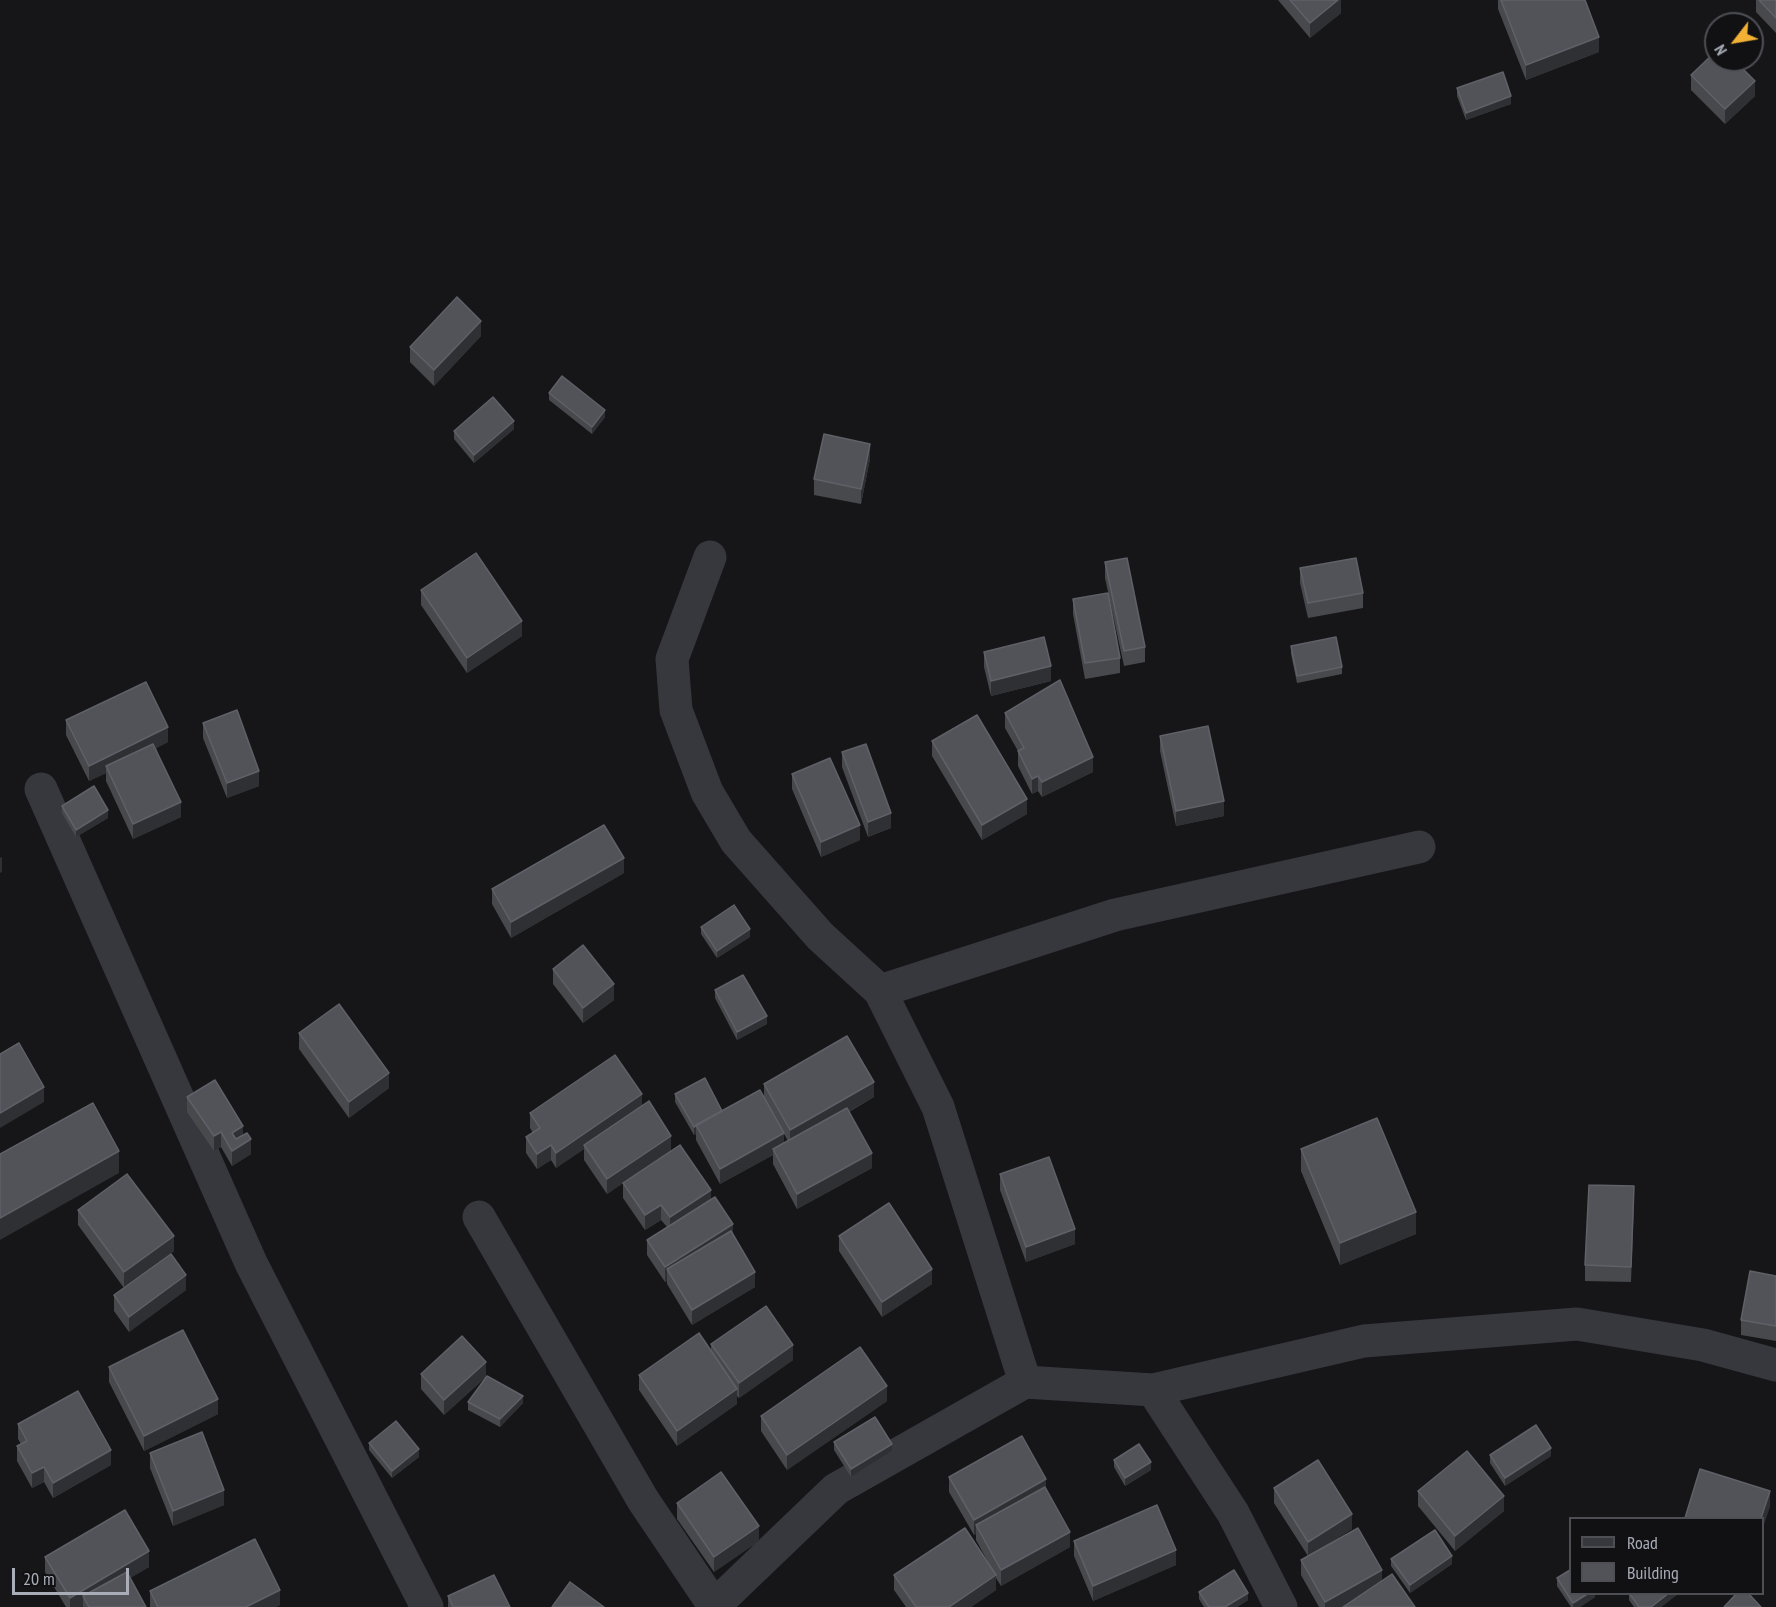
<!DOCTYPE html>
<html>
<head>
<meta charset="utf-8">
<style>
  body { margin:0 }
  #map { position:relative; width:1776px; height:1607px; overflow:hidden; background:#161618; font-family:"PT Sans Narrow",sans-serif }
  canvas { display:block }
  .legend { position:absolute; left:1569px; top:1517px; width:195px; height:78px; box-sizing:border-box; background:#111113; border:2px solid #4d4f55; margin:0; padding:8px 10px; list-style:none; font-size:18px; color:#a8adb8 }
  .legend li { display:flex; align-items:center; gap:12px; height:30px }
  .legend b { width:30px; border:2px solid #4d4f55 }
  .north { position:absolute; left:1704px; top:12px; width:60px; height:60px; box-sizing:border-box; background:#111113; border:2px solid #4d4f55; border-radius:50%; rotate:239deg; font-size:16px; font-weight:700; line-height:24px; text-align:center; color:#a8adb8 }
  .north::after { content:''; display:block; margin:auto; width:21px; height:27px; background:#f2b134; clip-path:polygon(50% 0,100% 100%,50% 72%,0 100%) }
  .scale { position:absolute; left:12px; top:1568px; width:117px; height:27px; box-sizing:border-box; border:3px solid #a8adb8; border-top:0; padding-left:8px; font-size:18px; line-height:21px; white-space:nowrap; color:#a8adb8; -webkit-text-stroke:4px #111113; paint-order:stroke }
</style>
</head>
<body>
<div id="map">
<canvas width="1776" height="1607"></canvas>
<ul class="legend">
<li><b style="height:8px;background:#37383d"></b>Road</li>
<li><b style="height:16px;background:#525359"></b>Building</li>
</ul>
<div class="north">N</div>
<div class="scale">20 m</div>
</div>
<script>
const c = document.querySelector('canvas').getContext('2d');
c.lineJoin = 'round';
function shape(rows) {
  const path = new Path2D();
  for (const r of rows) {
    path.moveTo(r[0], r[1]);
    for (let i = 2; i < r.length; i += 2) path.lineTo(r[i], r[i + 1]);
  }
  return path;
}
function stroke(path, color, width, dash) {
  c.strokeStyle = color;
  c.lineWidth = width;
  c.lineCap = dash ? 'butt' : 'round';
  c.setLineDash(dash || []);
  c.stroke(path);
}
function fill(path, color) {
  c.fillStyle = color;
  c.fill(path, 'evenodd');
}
stroke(shape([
  [710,557,672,659,676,710,707,792,736,841,820,936,880,991,938,1107,1025,1382],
  [41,789,251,1263,427,1607],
  [880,991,1115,915,1419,847],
  [479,1217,643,1500,715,1607],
  [1153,1390,1233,1513,1281,1607],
  [713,1607,836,1489,1025,1382,1153,1390,1364,1341,1577,1324,1703,1345,1776,1365]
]), '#37383d', 33);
fill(shape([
  [1278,0,1341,0,1341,13,1310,38],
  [1498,0,1585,0,1599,52,1526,80,1498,9],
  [1756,0,1776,0,1776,33,1756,12],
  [1691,75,1755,96,1725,124,1691,90],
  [1457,88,1511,104,1466,120,1457,96],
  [481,336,434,386,410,362,410,347],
  [549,393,605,417,592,434,549,400],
  [514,429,474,463,454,439,454,431],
  [870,459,861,504,814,495,814,479],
  [1105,562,1145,647,1145,662,1124,666,1105,578],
  [1300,568,1363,593,1363,608,1308,618,1300,583],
  [421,590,522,636,467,673,421,605],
  [1073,599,1120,658,1120,673,1085,679,1073,614],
  [1291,646,1342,667,1342,674,1297,683,1291,654],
  [984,652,1051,681,991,696,984,667],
  [1005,713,1093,772,1042,797,1038,791,1032,794,1018,766,1018,751,1005,728],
  [66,720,168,742,156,748,181,817,133,839,106,781,106,773,89,781,66,735],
  [203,723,259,786,227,798,203,738],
  [1160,736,1224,816,1176,826,1160,751],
  [932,741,1027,814,982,840,932,756],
  [842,752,891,828,868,837,842,767],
  [792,774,860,840,821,857,792,789],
  [62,806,108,818,76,837,62,813],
  [624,873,511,938,492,904,492,889],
  [701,927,750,937,717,958,701,934],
  [553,969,614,1000,583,1023,553,984],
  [715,990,767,1024,737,1040,715,998],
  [299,1033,389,1088,349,1118,299,1049],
  [764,1084,874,1097,849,1112,872,1168,797,1209,773,1164,773,1155,720,1184,696,1140,696,1134,694,1135,675,1102,675,1094,722,1111,764,1097],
  [784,1134,788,1141,784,1143],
  [187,1097,243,1135,251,1154,232,1166,221,1147,214,1151,187,1112],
  [642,1106,671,1151,711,1200,733,1234,755,1287,692,1325,667,1284,667,1281,665,1282,647,1255,647,1240,667,1227,661,1220,645,1230,623,1198,623,1183,607,1194,584,1160,584,1149,556,1168,551,1160,537,1169,526,1153,526,1137,533,1133,530,1128,530,1113],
  [1301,1149,1416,1234,1340,1265,1301,1171],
  [1000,1174,1075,1244,1026,1262,1000,1190],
  [1634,1202,1631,1282,1585,1281,1585,1265],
  [78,1210,174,1251,124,1288,78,1225],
  [839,1236,932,1284,882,1317,839,1251],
  [1776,1276,1776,1341,1741,1335,1741,1320],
  [186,1290,129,1332,114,1311,114,1295],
  [711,1344,793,1360,739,1398,737,1396,737,1404,677,1446,639,1390,639,1375,711,1351],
  [109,1367,218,1414,144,1451,109,1382],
  [421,1374,486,1377,444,1415,421,1389],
  [887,1401,787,1470,761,1431,761,1416],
  [468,1402,523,1403,500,1427,468,1410],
  [18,1424,111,1465,53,1498,44,1482,32,1488,17,1461,17,1446,21,1444,18,1439],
  [834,1442,892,1451,851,1477,834,1450],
  [369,1443,419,1457,392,1478,369,1450],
  [150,1453,224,1505,173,1526,150,1468],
  [1490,1455,1551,1456,1505,1486,1490,1463],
  [1114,1460,1151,1470,1125,1486,1114,1467],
  [949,1477,1046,1488,1070,1547,1001,1586,996,1578,996,1590,971,1607,906,1607,894,1590,894,1575,988,1562,976,1540,976,1534,974,1535,949,1492],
  [1274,1488,1352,1529,1328,1544,1343,1607,1319,1607,1301,1575,1301,1560,1308,1556,1274,1503],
  [1418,1491,1504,1511,1455,1551,1418,1506],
  [677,1503,759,1541,714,1572,677,1519],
  [1074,1541,1176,1565,1093,1601,1074,1556],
  [45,1557,149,1567,130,1578,146,1607,83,1607,83,1606,80,1607,66,1607,45,1572],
  [1391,1559,1452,1564,1410,1593,1391,1566],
  [1557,1578,1595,1593,1595,1597,1580,1607,1571,1607,1557,1586],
  [150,1591,280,1605,276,1607,150,1607],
  [1199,1592,1248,1600,1237,1607,1204,1607,1199,1599],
  [1629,1593,1679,1593,1661,1607,1634,1607,1629,1600],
  [448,1596,510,1607,448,1607]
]), '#47494d');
fill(shape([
  [1338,0,1341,0,1341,13,1310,38,1310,23],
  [1599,37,1599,52,1526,80,1526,65],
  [1755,81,1755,96,1725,124,1725,109],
  [1511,96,1511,104,1466,120,1466,113],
  [481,321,481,336,434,386,434,370],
  [605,410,605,417,592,434,592,427],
  [514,421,514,429,474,463,474,455],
  [870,444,870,459,861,504,861,489],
  [522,621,522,636,467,673,467,658],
  [1051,666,1051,681,991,696,991,681],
  [168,727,168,742,109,771,106,766,106,773,89,781,89,766],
  [1093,757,1093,772,1042,797,1042,782],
  [259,771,259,786,227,798,227,783],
  [1038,776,1038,791,1032,794,1032,779],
  [1027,799,1027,814,982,840,982,825],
  [1224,801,1224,816,1176,826,1176,811],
  [181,802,181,817,133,839,133,824],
  [108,810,108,818,76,837,76,830],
  [891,813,891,828,868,837,868,822],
  [860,825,860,840,821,857,821,842],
  [2,857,2,872,0,873,0,858],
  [624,858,624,873,511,938,511,922],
  [750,929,750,937,717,958,717,951],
  [614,984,614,1000,583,1023,583,1008],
  [767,1016,767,1024,737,1040,737,1032],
  [389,1073,389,1088,349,1118,349,1102],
  [874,1082,874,1097,790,1145,790,1130],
  [44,1087,44,1102,0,1128,0,1113],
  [642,1094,642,1109,584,1145,584,1149,556,1168,556,1153],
  [243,1126,243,1141,232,1148,232,1133],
  [696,1126,696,1134,694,1135,694,1127],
  [221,1132,221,1147,214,1151,214,1136],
  [784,1133,784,1149,773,1149,773,1155,720,1184,720,1169],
  [671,1136,671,1151,607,1194,607,1179],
  [251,1139,251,1154,232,1166,232,1151],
  [551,1145,551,1160,537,1169,537,1154],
  [119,1151,119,1173,0,1240,0,1218],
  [872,1153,872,1168,797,1209,797,1194],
  [711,1190,711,1205,670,1232,670,1217],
  [661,1205,661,1220,645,1230,645,1215],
  [1416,1212,1416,1234,1340,1265,1340,1243],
  [733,1224,733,1239,667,1269,667,1281,665,1282,665,1267],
  [1075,1229,1075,1244,1026,1262,1026,1247],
  [174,1236,174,1251,124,1288,124,1272],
  [932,1269,932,1284,882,1317,882,1302],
  [755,1272,755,1287,692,1325,692,1310],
  [186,1275,186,1290,129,1332,129,1317],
  [793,1345,793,1360,739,1398,739,1383],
  [486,1362,486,1377,444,1415,444,1400],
  [887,1386,887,1401,787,1470,787,1455],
  [737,1389,737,1404,677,1446,677,1431],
  [523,1396,523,1403,500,1427,500,1419],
  [218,1399,218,1414,144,1451,144,1436],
  [892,1444,892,1451,851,1477,851,1469],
  [1551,1448,1551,1456,1505,1486,1505,1478],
  [419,1449,419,1457,392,1478,392,1471],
  [111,1450,111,1465,53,1498,53,1483],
  [1151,1462,1151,1470,1125,1486,1125,1478],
  [44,1467,44,1482,32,1488,32,1473],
  [1046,1479,1046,1494,976,1525,976,1534,974,1535,974,1520],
  [224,1490,224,1505,173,1526,173,1511],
  [1770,1491,1770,1507,1762,1530,1762,1518,1761,1518],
  [1504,1496,1504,1511,1455,1551,1455,1536],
  [1352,1514,1352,1529,1308,1557,1308,1542],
  [759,1526,759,1541,714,1572,714,1557],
  [1070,1532,1070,1547,1001,1586,1001,1570],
  [1176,1550,1176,1565,1093,1601,1093,1586],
  [149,1551,149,1567,87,1603,83,1596,83,1606,80,1607,70,1607,70,1598],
  [1452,1556,1452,1564,1410,1593,1410,1585],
  [1382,1570,1382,1585,1343,1607,1325,1607,1325,1602],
  [996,1575,996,1590,971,1607,949,1607],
  [280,1590,280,1605,276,1607,246,1607],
  [1248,1593,1248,1600,1237,1607,1225,1607],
  [1589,1593,1595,1593,1595,1597,1580,1607,1573,1607,1573,1603],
  [1669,1593,1679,1593,1661,1607,1651,1607]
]), '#2f3033');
const building = shape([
  [1290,0,1338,0,1310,23,1290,0],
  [1501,0,1585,0,1599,37,1526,65,1501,0],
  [1759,0,1776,0,1776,18,1759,0],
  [1716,51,1716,60,1734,60,1755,81,1725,109,1691,75,1716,51],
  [1503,72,1511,96,1466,113,1457,88,1503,72],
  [457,297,481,321,434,370,410,347,457,297],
  [562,376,605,410,592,427,549,393,562,376],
  [493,397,514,421,474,455,454,431,493,397],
  [824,434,870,444,861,489,814,479,824,434],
  [476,553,522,621,467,658,421,590,476,553],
  [1127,558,1145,647,1124,651,1105,562,1127,558],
  [1356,558,1363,593,1308,603,1300,568,1356,558],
  [1108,593,1120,658,1085,663,1073,599,1108,593],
  [1044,637,1051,666,991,681,984,652,1044,637],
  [1336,637,1342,667,1297,676,1291,646,1336,637],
  [1060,680,1093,757,1042,782,1038,776,1032,779,1018,751,1024,748,1005,713,1060,680],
  [146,682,168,727,89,766,66,720,146,682],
  [237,710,259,771,227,783,203,723,237,710],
  [977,715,1027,799,982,825,932,741,977,715],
  [1208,726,1224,801,1176,811,1160,736,1208,726],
  [153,744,181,802,133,824,106,766,153,744],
  [866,744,891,813,868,822,842,752,866,744],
  [830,758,860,825,821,842,792,774,830,758],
  [94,786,108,810,76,830,62,806,94,786],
  [604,825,624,858,511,922,492,889,604,825],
  [734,905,750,929,717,951,701,927,734,905],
  [583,945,614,984,583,1008,553,969,583,945],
  [743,975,767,1016,737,1032,715,990,743,975],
  [339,1004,389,1073,349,1102,299,1033,339,1004],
  [847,1036,874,1082,790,1130,764,1084,847,1036],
  [19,1043,44,1087,0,1113,0,1054,19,1043],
  [615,1055,642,1094,556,1153,551,1145,537,1154,526,1137,540,1128,530,1113,615,1055],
  [705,1078,722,1111,694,1127,675,1094,705,1078],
  [215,1080,243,1126,232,1133,236,1139,247,1133,251,1139,232,1151,221,1132,214,1136,187,1097,215,1080],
  [760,1090,784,1133,720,1169,696,1125,760,1090],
  [649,1101,671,1136,607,1179,584,1145,649,1101],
  [93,1103,119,1151,0,1218,0,1154,93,1103],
  [847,1108,872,1153,797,1194,773,1149,847,1108],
  [1377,1118,1416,1212,1340,1243,1301,1149,1377,1118],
  [680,1145,711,1190,670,1217,661,1205,645,1215,623,1183,680,1145],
  [1049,1157,1075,1229,1026,1247,1000,1174,1049,1157],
  [127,1174,174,1236,124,1272,78,1210,127,1174],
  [1589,1185,1634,1186,1631,1267,1585,1265,1589,1185],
  [715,1197,733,1224,665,1267,647,1240,715,1197],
  [889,1203,932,1269,882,1302,839,1236,889,1203],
  [731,1231,755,1272,692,1310,667,1269,731,1231],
  [171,1254,186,1275,129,1317,114,1295,171,1254],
  [1750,1271,1776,1276,1776,1326,1741,1320,1750,1271],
  [766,1306,793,1345,739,1383,711,1344,766,1306],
  [183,1330,218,1399,144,1436,109,1367,183,1330],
  [699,1333,737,1389,677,1431,639,1375,699,1333],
  [462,1336,486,1362,444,1400,421,1374,462,1336],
  [860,1347,887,1386,787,1455,761,1416,860,1347],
  [487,1376,523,1396,500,1419,468,1402,487,1376],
  [78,1391,111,1450,53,1483,44,1467,32,1473,17,1446,27,1441,18,1424,78,1391],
  [875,1417,892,1444,851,1469,834,1442,875,1417],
  [396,1421,419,1449,392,1471,369,1443,396,1421],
  [1536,1425,1551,1448,1505,1478,1490,1455,1536,1425],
  [202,1432,224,1490,173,1511,150,1453,202,1432],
  [1022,1436,1046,1479,974,1520,949,1477,1022,1436],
  [1139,1444,1151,1462,1125,1478,1114,1460,1139,1444],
  [1467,1451,1504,1496,1455,1536,1418,1491,1467,1451],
  [1318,1460,1352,1514,1308,1542,1274,1488,1318,1460],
  [1700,1469,1770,1491,1761,1518,1685,1518,1700,1469],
  [721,1472,759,1526,714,1557,677,1503,721,1472],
  [1045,1487,1070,1532,1001,1570,976,1525,1045,1487],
  [1157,1505,1176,1550,1093,1586,1074,1541,1157,1505],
  [125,1510,149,1551,70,1598,45,1557,125,1510],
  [965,1528,996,1575,949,1607,916,1607,894,1575,965,1528],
  [1358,1528,1382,1570,1325,1602,1301,1560,1358,1528],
  [1435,1530,1452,1556,1410,1585,1391,1559,1435,1530],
  [255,1539,280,1590,246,1607,158,1607,150,1591,255,1539],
  [1234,1570,1248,1593,1225,1607,1209,1607,1199,1592,1234,1570],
  [1570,1570,1570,1593,1589,1593,1573,1603,1557,1578,1570,1570],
  [127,1572,146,1607,89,1607,83,1596,127,1572],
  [1392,1574,1415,1607,1343,1607,1392,1574],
  [494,1575,510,1607,453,1607,448,1596,494,1575],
  [570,1582,604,1607,552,1607,570,1582],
  [1629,1593,1669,1593,1651,1607,1639,1607,1629,1593],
  [1737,1593,1748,1593,1761,1607,1724,1607,1737,1593]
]);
fill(building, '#525359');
stroke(building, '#5f6168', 1.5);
</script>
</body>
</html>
